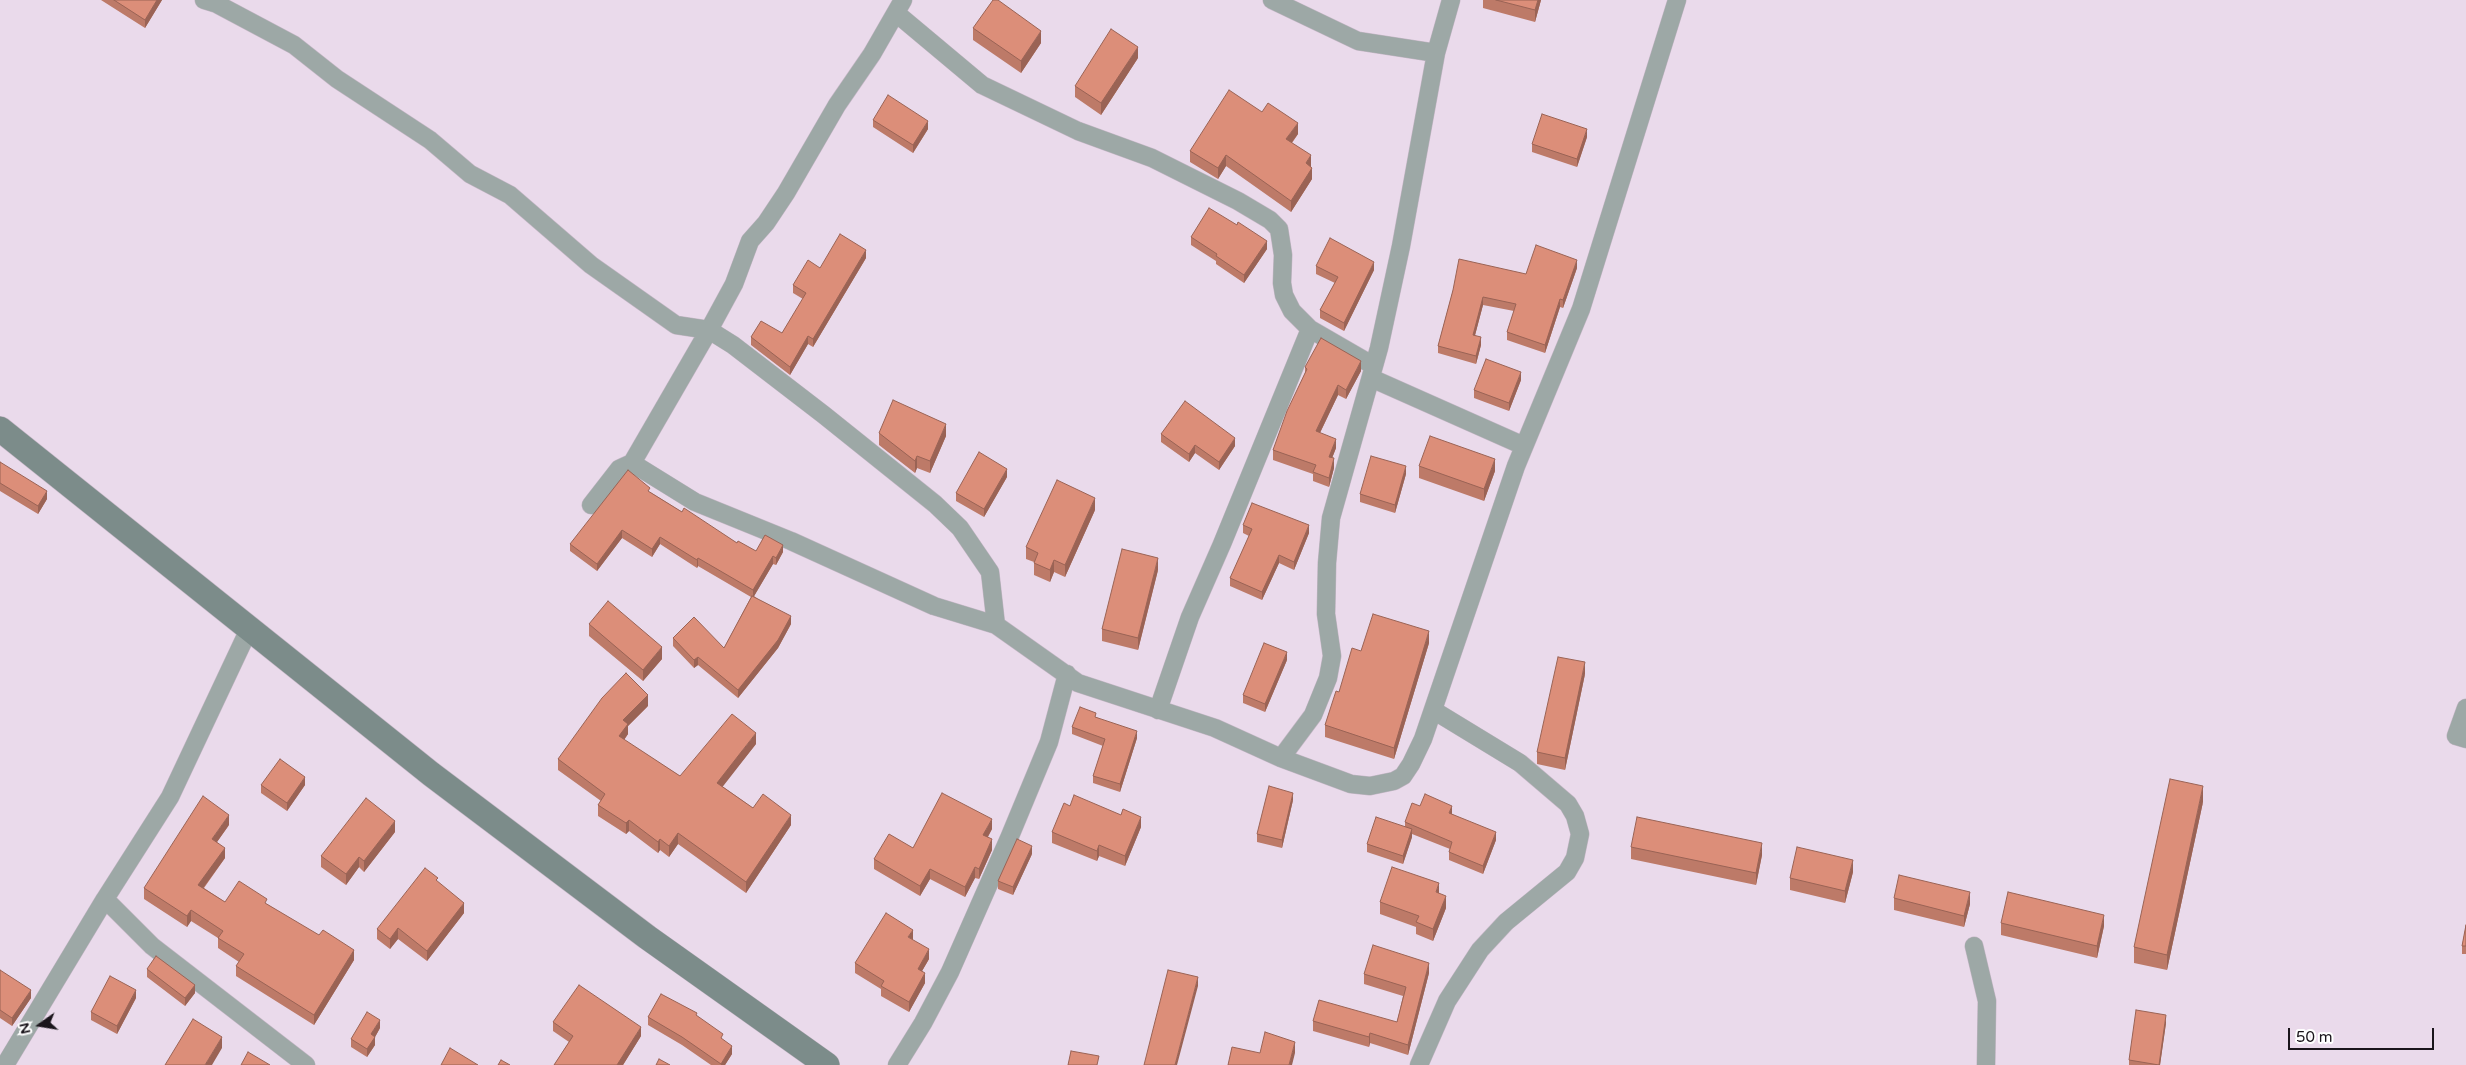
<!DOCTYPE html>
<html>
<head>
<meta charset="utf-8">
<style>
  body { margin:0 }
  #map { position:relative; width:2466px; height:1065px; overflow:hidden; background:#eadaeb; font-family:"Varela Round",sans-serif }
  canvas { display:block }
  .north { position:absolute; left:15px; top:1000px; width:50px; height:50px; -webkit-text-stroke:4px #fff; paint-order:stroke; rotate:257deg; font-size:14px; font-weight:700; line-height:20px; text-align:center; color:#1a151b }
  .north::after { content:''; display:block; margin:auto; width:18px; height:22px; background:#1a151b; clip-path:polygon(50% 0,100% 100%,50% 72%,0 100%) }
  .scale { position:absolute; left:2288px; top:1028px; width:146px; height:22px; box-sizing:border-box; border:2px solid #1a151b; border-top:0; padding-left:6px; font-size:15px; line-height:18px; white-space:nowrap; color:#1a151b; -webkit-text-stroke:4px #fff; paint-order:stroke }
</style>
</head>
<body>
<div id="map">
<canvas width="2466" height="1065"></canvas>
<div class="north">N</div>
<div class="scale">50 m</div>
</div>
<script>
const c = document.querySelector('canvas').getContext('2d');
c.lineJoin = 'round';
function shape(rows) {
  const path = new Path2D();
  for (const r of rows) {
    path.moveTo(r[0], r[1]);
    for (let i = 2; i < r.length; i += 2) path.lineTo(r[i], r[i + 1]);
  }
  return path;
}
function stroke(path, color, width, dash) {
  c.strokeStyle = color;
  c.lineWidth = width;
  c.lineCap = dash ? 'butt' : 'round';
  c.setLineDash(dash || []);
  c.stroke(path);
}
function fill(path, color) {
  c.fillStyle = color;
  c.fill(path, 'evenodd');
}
const minor = shape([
  [204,0,217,4,294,45,337,79,430,140,470,174,510,195,591,265,676,325,709,330,733,345,824,415,935,504,960,528,990,572,996,625],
  [1272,0,1358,41,1436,53],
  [896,13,982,85,1078,131,1152,158,1238,201,1270,220,1279,229,1283,255,1282,283,1284,295,1292,311,1310,329,1222,544,1190,617,1158,710],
  [1310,329,1374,366],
  [1371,378,1524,446],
  [632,463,695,502,791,541,934,606,996,625,1078,683,1215,728,1281,758,1351,784,1370,786,1394,781,1403,776,1411,764,1423,739,1516,466,1581,309,1677,0],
  [591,505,619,469,632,463,709,330,734,284,750,241,766,223,786,193,837,105,872,54,903,0],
  [2466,708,2456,736,2466,739],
  [1281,758,1313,715,1328,678,1332,656,1326,614,1327,563,1331,518,1379,348,1401,246,1436,53,1451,0],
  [105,899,152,946,306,1065],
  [1974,946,1987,1001,1986,1065],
  [5,1065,105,899,170,797,250,627],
  [897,1065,923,1023,950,972,1010,836,1049,742,1067,674],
  [1419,1065,1447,1001,1480,950,1506,922,1567,872,1575,858,1580,834,1575,816,1568,804,1520,763,1433,710]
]);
const secondary = shape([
  [0,429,431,774,647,937,827,1065]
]);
stroke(minor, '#c5b7c6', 19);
stroke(secondary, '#c5b7c6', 26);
stroke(minor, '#9da8a6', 18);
stroke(secondary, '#7c8c8a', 25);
fill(shape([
  [101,0,162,0,145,28],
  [1483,0,1541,0,1535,22,1483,8],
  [973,28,1041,43,1021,73,973,40],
  [1138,58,1101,115,1075,97,1075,86],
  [873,120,928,129,913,153,873,127],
  [1298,134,1292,143,1311,166,1312,179,1291,212,1226,166,1218,179,1190,162,1190,151],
  [1587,137,1577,167,1532,152,1532,144],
  [1191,237,1267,249,1244,283,1216,264,1216,261,1191,245],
  [866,258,813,347,808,344,790,375,751,345,751,337,782,333,803,299,793,293,793,285,820,268],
  [1316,266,1374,270,1344,331,1320,318,1320,310,1335,283,1316,274],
  [1577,268,1563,308,1560,307,1545,353,1507,340,1507,332,1514,311,1483,305,1475,335,1481,345,1476,364,1438,353,1438,346,1453,290,1526,274],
  [1305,367,1361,371,1346,399,1338,395,1320,433,1336,448,1332,458,1334,468,1329,487,1313,481,1313,474,1273,460,1273,450,1305,373],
  [1521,380,1509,411,1474,398,1474,390],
  [879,433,946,436,930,473,917,468,915,473,879,445],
  [1161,434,1235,446,1219,470,1195,453,1189,462,1161,442],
  [0,462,47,499,38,514,0,491],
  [1419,466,1495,471,1484,501,1419,478],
  [1406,474,1395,513,1360,502,1360,494],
  [1007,477,984,517,956,501,956,493],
  [650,492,682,512,737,543,756,551,783,552,776,565,773,564,754,596,791,624,778,648,738,698,698,665,694,668,673,646,673,638,724,648,751,597,698,566,697,568,660,544,652,557,622,538,597,571,570,551,570,544],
  [1095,510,1065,577,1054,572,1050,582,1034,575,1034,562,1026,559,1026,547],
  [1243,525,1309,533,1294,570,1279,563,1262,600,1230,586,1230,578,1249,536,1243,533],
  [1158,570,1138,650,1102,641,1102,629],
  [589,624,662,659,643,681,589,636],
  [1429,643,1394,759,1325,737,1325,725,1339,692,1361,651],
  [1287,660,1265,712,1243,703,1243,695],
  [1585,674,1565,770,1537,764,1537,752],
  [648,706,628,726,628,734,624,740,680,776,756,744,722,786,753,808,791,825,746,893,678,844,669,857,660,850,658,853,629,831,626,834,598,816,598,805,601,801,558,770,558,759],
  [1096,717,1137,738,1120,792,1093,783,1093,776,1103,746,1072,734,1072,727],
  [261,785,305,785,287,811,261,793],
  [1293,800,1282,848,1257,842,1257,834],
  [2203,802,2167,970,2134,963,2134,947],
  [1070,806,1141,827,1125,866,1099,856,1097,861,1052,843,1052,832],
  [1420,806,1452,814,1496,840,1483,874,1449,860,1449,852,1450,849,1412,834,1412,837,1403,864,1367,852,1367,844,1405,827,1405,822],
  [229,825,217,842,225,858,204,888,225,902,267,904,354,960,314,1025,236,976,236,966,239,962,218,948,218,938,191,921,187,927,144,899,144,888],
  [992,829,988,837,992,850,979,879,975,878,965,897,930,879,920,896,874,869,874,859,913,848],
  [395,832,364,872,359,867,346,885,321,867,321,856],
  [1631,847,1762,855,1756,885,1631,859],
  [1032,854,1013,895,998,889,998,881],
  [1853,872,1845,903,1790,890,1790,878],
  [438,882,464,913,427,961,398,939,390,949,377,939,377,929],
  [1439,893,1446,908,1433,941,1416,934,1416,927,1380,914,1380,902],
  [1894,898,1970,904,1964,927,1894,910],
  [2001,923,2104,926,2097,958,2001,935],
  [2466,925,2466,954,2462,954,2462,946],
  [929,959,922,971,925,983,909,1012,881,996,881,989,855,973,855,963],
  [147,969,195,993,185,1006,147,977],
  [0,970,31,998,12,1026,0,1018],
  [1429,973,1408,1055,1370,1043,1369,1047,1313,1031,1313,1021,1397,1022,1403,996,1364,984,1364,974],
  [136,998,117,1034,91,1020,91,1012],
  [697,1016,723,1040,732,1054,725,1065,711,1065,682,1045,648,1025,648,1017],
  [553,1022,641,1036,623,1065,554,1065,569,1042,553,1031],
  [2166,1023,2160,1065,2129,1065,2129,1060],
  [380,1028,375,1037,375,1045,367,1057,351,1047,351,1039]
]), '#bd7a68');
fill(shape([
  [157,0,162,0,145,28,145,20],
  [1538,0,1541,0,1535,22,1535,10],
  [1041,31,1041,43,1021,73,1021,61],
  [1138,47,1138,58,1101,115,1101,103],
  [928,121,928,129,913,153,913,145],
  [1298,123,1298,134,1286,150,1286,139],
  [1587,129,1587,137,1577,167,1577,159],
  [1226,155,1226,166,1218,179,1218,168],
  [1311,155,1311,166,1306,174,1306,163],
  [1312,168,1312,179,1291,212,1291,201],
  [1267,241,1267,249,1244,283,1244,275],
  [866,250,866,258,813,347,813,339],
  [1577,260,1577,268,1563,308,1563,300],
  [1374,262,1374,270,1344,331,1344,323],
  [1483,297,1483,305,1473,343,1473,335],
  [1560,299,1560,307,1545,353,1545,345],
  [808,336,808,344,790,375,790,367],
  [1481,337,1481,345,1476,364,1476,356],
  [1361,361,1361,371,1346,399,1346,390],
  [1521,372,1521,380,1509,411,1509,403],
  [1338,385,1338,395,1316,441,1316,431],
  [946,424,946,436,930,473,930,461],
  [1235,438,1235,446,1219,470,1219,462],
  [1336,439,1336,448,1329,466,1329,457],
  [1195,445,1195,453,1189,462,1189,454],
  [917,456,917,468,915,473,915,461],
  [1334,458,1334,468,1329,487,1329,478],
  [1495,459,1495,471,1484,501,1484,489],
  [1406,466,1406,474,1395,513,1395,505],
  [1007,469,1007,477,984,517,984,509],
  [47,491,47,499,38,514,38,506],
  [1095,498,1095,510,1065,577,1065,565],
  [1309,525,1309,533,1294,570,1294,562],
  [622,530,622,538,597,571,597,564],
  [660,537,660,544,652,557,652,549],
  [783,545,783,552,776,565,776,558],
  [1279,555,1279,563,1262,600,1262,592],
  [773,556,773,564,753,598,753,590],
  [698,558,698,566,697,568,697,560],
  [1158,558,1158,570,1138,650,1138,638],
  [1054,560,1054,572,1050,582,1050,570],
  [791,616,791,624,778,648,738,698,738,690],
  [1429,631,1429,643,1394,759,1394,748],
  [662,647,662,659,643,681,643,670],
  [1287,652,1287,660,1265,712,1265,704],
  [698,657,698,665,694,668,694,660],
  [1585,662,1585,674,1565,770,1565,758],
  [648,695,648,706,628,726,628,734,619,747,619,736,623,720],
  [1137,731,1137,738,1120,792,1120,784],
  [756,733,756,744,717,794,717,783],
  [305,777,305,785,287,811,287,803],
  [2203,786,2203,802,2167,970,2167,955],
  [1293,793,1293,800,1282,848,1282,840],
  [1452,806,1452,814,1449,821,1449,813],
  [229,815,229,825,212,849,212,839],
  [791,815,791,825,746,893,746,882],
  [1141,817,1141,827,1125,866,1125,856],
  [992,819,992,829,983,845,983,835],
  [629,820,629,831,626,834,626,823],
  [395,821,395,832,364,872,364,861],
  [1412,829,1412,837,1403,864,1403,856],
  [1496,832,1496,840,1483,874,1483,866],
  [678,833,678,844,669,857,669,846],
  [660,839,660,850,658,853,658,842],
  [992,839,992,850,979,879,979,869],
  [1762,843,1762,855,1756,885,1756,873],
  [1099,845,1099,856,1097,861,1097,851],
  [1032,846,1032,854,1013,895,1013,887],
  [225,848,225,858,198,895,198,885],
  [359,857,359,867,346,885,346,874],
  [1853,860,1853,872,1845,903,1845,891],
  [975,867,975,878,965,897,965,887],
  [930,869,930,879,920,896,920,886],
  [1439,883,1439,895,1436,892],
  [1970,892,1970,904,1964,927,1964,916],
  [1446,896,1446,908,1433,941,1433,929],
  [464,903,464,913,427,961,427,951],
  [191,910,191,921,187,927,187,916],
  [2104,915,2104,926,2097,958,2097,946],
  [398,928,398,939,390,949,390,939],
  [913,930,913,940,908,937],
  [929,949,929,959,918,978,918,969],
  [354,950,354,960,314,1025,314,1015],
  [1429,963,1429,973,1408,1055,1408,1045],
  [925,973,925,983,909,1012,909,1002],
  [1198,977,1198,986,1177,1065,1175,1065],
  [195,985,195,993,185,1006,185,998],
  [31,990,31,998,12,1026,12,1018],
  [136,990,136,998,117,1034,117,1026],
  [2166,1015,2166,1023,2160,1065,2159,1065],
  [380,1020,380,1028,375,1037,375,1045,367,1057,367,1049,371,1034],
  [641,1027,641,1036,623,1065,617,1065],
  [1370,1033,1370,1043,1369,1047,1369,1037],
  [222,1037,222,1048,212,1065,205,1065],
  [1295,1042,1295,1053,1292,1065,1289,1065],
  [732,1046,732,1054,725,1065,721,1065,721,1064]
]), '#9a6355');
const building = shape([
  [114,0,157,0,145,20,114,0],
  [993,0,998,0,1041,31,1021,61,973,28,993,0],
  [1496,0,1538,0,1535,10,1496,0],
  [1111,29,1138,47,1101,103,1075,86,1111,29],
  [1229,90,1262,112,1268,103,1298,123,1286,139,1311,155,1306,163,1312,168,1291,201,1226,155,1218,168,1190,151,1229,90],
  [888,95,928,121,913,145,873,120,888,95],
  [1542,114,1587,129,1577,159,1532,144,1542,114],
  [1209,208,1237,225,1238,222,1267,241,1244,275,1216,256,1217,254,1191,237,1209,208],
  [840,234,866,250,813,339,808,336,790,367,751,337,761,321,782,333,806,293,793,285,808,260,820,268,840,234],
  [1330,238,1374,262,1344,323,1320,310,1338,277,1316,266,1330,238],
  [1536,245,1577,260,1563,300,1560,299,1545,345,1507,332,1516,304,1483,297,1473,335,1481,337,1476,356,1438,346,1453,290,1459,259,1526,274,1536,245],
  [1321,338,1361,361,1346,390,1338,385,1316,431,1336,439,1329,457,1334,458,1329,478,1313,472,1316,465,1273,450,1287,411,1307,369,1305,367,1321,338],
  [1486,359,1521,372,1509,403,1474,390,1486,359],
  [893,400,946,424,930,461,917,456,915,461,879,433,893,400],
  [1185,401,1235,438,1219,462,1195,445,1189,454,1161,434,1185,401],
  [1430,436,1495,459,1484,489,1419,466,1430,436],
  [979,452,1007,469,984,509,956,493,979,452],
  [1371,456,1406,466,1395,505,1360,494,1371,456],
  [0,462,47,491,38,506,0,483,0,462],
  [628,470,650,488,648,491,682,512,684,508,737,543,738,541,756,551,765,535,783,545,776,558,773,556,753,590,698,558,697,560,660,537,652,549,622,530,597,564,570,544,628,470],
  [1057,480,1095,498,1065,565,1054,560,1050,570,1034,563,1038,553,1026,547,1057,480],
  [1252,503,1309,525,1294,562,1279,555,1262,592,1230,578,1252,529,1243,525,1252,503],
  [1122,549,1158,558,1138,638,1102,629,1122,549],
  [752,596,791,616,778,640,738,690,698,657,694,660,673,638,694,617,724,648,752,596],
  [608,601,662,647,643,670,589,624,608,601],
  [1373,614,1429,631,1394,748,1325,725,1336,691,1339,692,1352,648,1361,651,1373,614],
  [1264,643,1287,652,1265,704,1243,695,1264,643],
  [1558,657,1585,662,1565,758,1537,752,1558,657],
  [626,673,648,695,623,720,628,724,619,736,680,776,732,714,756,733,717,783,753,808,763,794,791,815,746,882,678,833,669,846,660,839,658,842,629,820,626,823,598,805,605,794,558,759,602,698,626,673],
  [1080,707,1096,713,1095,717,1137,731,1120,784,1093,776,1105,739,1072,727,1080,707],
  [280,759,305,777,287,803,261,785,280,759],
  [2170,779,2203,786,2167,955,2134,947,2170,779],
  [1269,786,1293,793,1282,840,1257,834,1269,786],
  [942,793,992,819,983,835,992,839,979,869,975,867,965,887,930,869,920,886,874,859,889,834,913,848,942,793],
  [1425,794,1452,806,1449,813,1496,832,1483,866,1449,852,1452,842,1405,822,1412,803,1420,806,1425,794],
  [1074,795,1121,815,1123,809,1141,817,1125,856,1099,845,1097,851,1052,832,1064,803,1070,806,1074,795],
  [203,796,229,815,212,839,225,848,198,885,225,902,239,881,267,899,265,903,319,935,323,930,354,950,314,1015,236,966,244,954,218,938,223,931,191,910,187,916,144,888,203,796],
  [366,798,395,821,364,861,359,857,346,874,321,856,366,798],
  [1376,817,1412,829,1403,856,1367,844,1376,817],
  [1637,817,1762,843,1756,873,1631,847,1637,817],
  [1017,839,1032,846,1013,887,998,881,1017,839],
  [1797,847,1853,860,1845,891,1790,878,1797,847],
  [1392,867,1439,883,1436,892,1446,896,1433,929,1416,922,1419,916,1380,902,1392,867],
  [425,868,438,878,436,880,464,903,427,951,398,928,390,939,377,929,425,868],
  [1899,875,1970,892,1964,916,1894,898,1899,875],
  [2008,892,2104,915,2097,946,2001,923,2008,892],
  [886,913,913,930,908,937,929,949,918,969,925,973,909,1002,881,986,884,981,855,963,886,913],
  [2466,925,2466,946,2462,946,2466,925],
  [1373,945,1429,963,1408,1045,1370,1033,1369,1037,1313,1021,1319,1000,1397,1022,1406,987,1364,974,1373,945],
  [156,956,195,985,185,998,147,969,156,956],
  [0,970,31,990,12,1018,0,1010,0,970],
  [1168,970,1198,977,1175,1065,1144,1065,1168,970],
  [110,976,136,990,117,1026,91,1012,110,976],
  [579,985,641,1027,617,1065,554,1065,573,1036,553,1022,579,985],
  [661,994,697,1013,696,1015,723,1034,721,1038,732,1046,721,1064,682,1037,648,1017,661,994],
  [2136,1010,2166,1015,2159,1065,2129,1060,2136,1010],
  [367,1012,380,1020,371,1034,375,1037,367,1049,351,1039,367,1012],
  [193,1019,222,1037,205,1065,165,1065,193,1019],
  [1265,1032,1295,1042,1289,1065,1228,1065,1232,1047,1260,1053,1265,1032],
  [450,1048,478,1065,441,1065,450,1048],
  [1071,1051,1099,1056,1097,1065,1068,1065,1071,1051],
  [248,1052,270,1065,241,1065,248,1052],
  [659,1059,670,1065,656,1065,659,1059],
  [501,1060,510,1065,498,1065,501,1060]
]);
fill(building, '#dc8e79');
stroke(building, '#9a6355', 1);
</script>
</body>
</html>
